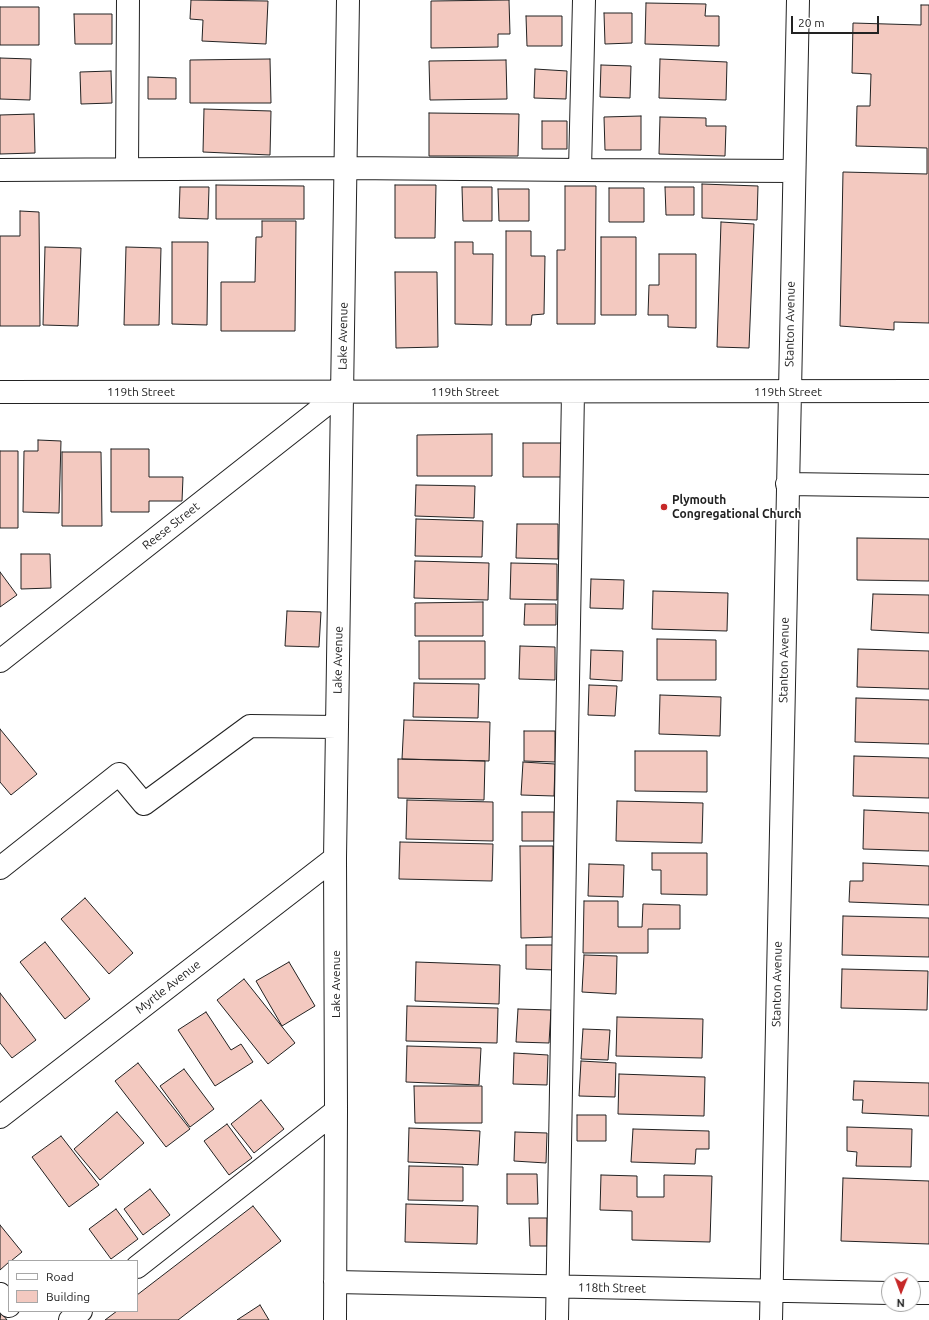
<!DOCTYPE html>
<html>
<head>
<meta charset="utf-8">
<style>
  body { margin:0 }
  #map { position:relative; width:929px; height:1320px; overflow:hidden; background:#fff; font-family:Ubuntu,sans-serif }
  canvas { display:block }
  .legend { position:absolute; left:8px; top:1260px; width:130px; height:52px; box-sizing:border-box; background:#fff; border:1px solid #a7a7a7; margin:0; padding:5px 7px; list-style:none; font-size:12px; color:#222 }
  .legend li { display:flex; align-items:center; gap:8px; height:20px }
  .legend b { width:20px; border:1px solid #a7a7a7 }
  .north { position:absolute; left:881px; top:1272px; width:40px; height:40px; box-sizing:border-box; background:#fff; border:1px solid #a7a7a7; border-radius:50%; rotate:181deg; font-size:11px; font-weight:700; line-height:16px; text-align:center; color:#222 }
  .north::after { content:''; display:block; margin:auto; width:14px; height:18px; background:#c62828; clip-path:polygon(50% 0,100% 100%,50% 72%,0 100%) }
  .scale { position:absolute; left:791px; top:16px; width:88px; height:18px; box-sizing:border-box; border:2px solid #222; border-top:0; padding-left:5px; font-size:12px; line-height:14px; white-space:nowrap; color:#222; -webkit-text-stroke:3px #fff; paint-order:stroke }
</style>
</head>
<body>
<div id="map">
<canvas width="929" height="1320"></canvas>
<ul class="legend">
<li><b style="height:5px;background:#fff"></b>Road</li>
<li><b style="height:11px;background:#f3c9c0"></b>Building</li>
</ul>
<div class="north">N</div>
<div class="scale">20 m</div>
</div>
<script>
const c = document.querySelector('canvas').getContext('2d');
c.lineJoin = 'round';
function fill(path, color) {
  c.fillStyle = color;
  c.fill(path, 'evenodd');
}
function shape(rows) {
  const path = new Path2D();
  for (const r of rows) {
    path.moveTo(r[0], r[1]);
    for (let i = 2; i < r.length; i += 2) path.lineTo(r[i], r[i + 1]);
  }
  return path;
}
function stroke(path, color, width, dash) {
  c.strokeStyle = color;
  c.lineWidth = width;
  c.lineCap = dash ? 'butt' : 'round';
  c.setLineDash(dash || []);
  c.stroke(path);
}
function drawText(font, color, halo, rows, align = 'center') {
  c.font = font + ' Ubuntu,sans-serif';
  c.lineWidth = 3;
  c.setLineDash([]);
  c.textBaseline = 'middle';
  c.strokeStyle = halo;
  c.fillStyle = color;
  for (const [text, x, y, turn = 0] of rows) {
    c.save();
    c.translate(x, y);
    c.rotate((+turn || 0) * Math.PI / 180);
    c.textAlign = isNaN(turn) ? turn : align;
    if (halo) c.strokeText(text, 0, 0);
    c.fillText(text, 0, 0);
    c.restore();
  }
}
const building = shape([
  [191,0,268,1,266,44,202,41,203,20,190,19,191,0],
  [509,0,510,34,498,34,498,47,431,48,431,1,509,0],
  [646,3,706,4,705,16,719,16,719,46,645,44,646,3],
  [921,5,929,5,929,323,894,322,894,330,840,326,843,172,927,174,927,148,856,146,857,106,870,106,871,74,852,73,853,23,921,25,921,5],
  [0,7,39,7,39,45,0,45,0,7],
  [604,13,632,13,632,43,605,44,604,13],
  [74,14,112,14,112,44,75,44,74,14],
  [526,16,562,16,562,46,527,46,526,16],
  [0,58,31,59,30,100,0,99,0,58],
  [270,59,271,103,190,103,190,60,270,59],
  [660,59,727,62,726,100,659,98,660,59],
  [506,60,507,99,430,100,429,61,506,60],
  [601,65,631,66,630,98,600,97,601,65],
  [535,69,567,71,566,99,534,98,535,69],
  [111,71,112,103,81,104,80,72,111,71],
  [148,77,176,78,176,99,148,99,148,77],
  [204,109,271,111,270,155,203,152,204,109],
  [429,113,519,114,518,156,429,156,429,113],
  [34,114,35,153,0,154,0,115,34,114],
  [641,116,641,150,605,150,604,117,641,116],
  [660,117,706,118,706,126,726,126,725,156,659,154,660,117],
  [542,121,567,121,567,149,542,149,542,121],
  [702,184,758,186,757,220,702,218,702,184],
  [216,185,304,186,304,219,216,219,216,185],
  [395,185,436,185,435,238,395,238,395,185],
  [565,186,596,186,595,324,557,324,557,250,565,250,565,186],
  [180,187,209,187,208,219,179,218,180,187],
  [462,187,492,187,492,221,463,221,462,187],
  [665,187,694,187,694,215,666,215,665,187],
  [609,188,644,188,644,222,609,222,609,188],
  [498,189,529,189,529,221,499,221,498,189],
  [20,211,39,212,40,326,0,326,0,236,20,236,20,211],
  [262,221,296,221,295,331,221,331,221,282,255,282,256,237,262,237,262,221],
  [721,222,754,224,749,348,717,347,721,222],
  [506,231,531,231,531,256,545,256,544,314,532,315,531,325,506,325,506,231],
  [601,237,636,237,636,315,601,315,601,237],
  [172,242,208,242,207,325,172,324,172,242],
  [455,242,473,242,473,254,493,254,492,325,455,324,455,242],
  [45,247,81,248,78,326,43,325,45,247],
  [126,247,161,248,159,325,124,325,126,247],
  [659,254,696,254,696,328,668,327,668,315,648,315,649,285,659,285,659,254],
  [395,272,437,272,438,347,396,348,395,272],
  [492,434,492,476,417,476,417,435,492,434],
  [38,440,61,441,59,513,23,512,24,451,38,451,38,440],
  [523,443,562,443,563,477,523,477,523,443],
  [111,449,149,449,149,477,183,477,182,501,149,501,149,512,111,512,111,449],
  [0,451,18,451,18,528,0,528,0,451],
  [62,452,101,452,102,526,62,526,62,452],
  [416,485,475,486,474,518,415,516,416,485],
  [416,519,483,521,482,557,415,556,416,519],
  [517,524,558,524,558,559,516,558,517,524],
  [857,538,929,539,929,581,857,580,857,538],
  [21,554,50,554,51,588,21,589,21,554],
  [415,561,489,563,488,600,414,598,415,561],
  [511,563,557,564,557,600,510,599,511,563],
  [0,572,17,595,0,607,0,572],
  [591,579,624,580,623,609,590,608,591,579],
  [653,591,728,593,727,631,652,629,653,591],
  [873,594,929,595,929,633,871,630,873,594],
  [483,602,483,636,415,636,415,603,483,602],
  [525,604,556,604,556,625,524,625,525,604],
  [287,611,321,612,319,647,285,646,287,611],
  [657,639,716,640,716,680,657,680,657,639],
  [419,641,485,641,485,679,419,679,419,641],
  [520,646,555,647,555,680,519,679,520,646],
  [858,649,929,651,929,689,857,687,858,649],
  [591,650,623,651,622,681,590,679,591,650],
  [414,683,479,684,478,718,413,717,414,683],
  [589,685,617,686,615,716,588,715,589,685],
  [660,695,721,697,720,736,659,734,660,695],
  [856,698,929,700,929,744,855,742,856,698],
  [404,720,490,722,489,761,402,759,404,720],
  [0,729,37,774,11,795,0,782,0,729],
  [524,731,555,731,555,762,524,761,524,731],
  [635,751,707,751,707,792,635,791,635,751],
  [854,756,929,758,929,798,853,796,854,756],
  [398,759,485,761,484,800,398,798,398,759],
  [523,762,555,764,554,796,521,795,523,762],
  [407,800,493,802,493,841,406,839,407,800],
  [617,801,703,803,702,843,616,841,617,801],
  [864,810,929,813,929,851,863,849,864,810],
  [522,812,554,812,554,841,522,841,522,812],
  [400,842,493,844,492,881,399,879,400,842],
  [520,846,553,846,553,937,521,938,520,846],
  [652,853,707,853,707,895,661,894,661,870,652,870,652,853],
  [863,863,929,866,929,905,849,902,850,881,863,881,863,863],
  [589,864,624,865,623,897,588,896,589,864],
  [85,898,133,953,109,974,61,919,85,898],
  [584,901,618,901,618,927,642,927,643,904,680,905,680,929,648,929,648,953,583,953,584,901],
  [843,916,929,918,929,957,842,955,843,916],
  [45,942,90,999,65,1019,20,962,45,942],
  [526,945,554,945,554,970,526,969,526,945],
  [584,955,617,956,616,994,582,992,584,955],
  [289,962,315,1006,282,1026,256,981,289,962],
  [416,962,500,965,499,1004,415,1001,416,962],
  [842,969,928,971,927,1010,841,1008,842,969],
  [244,979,295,1043,268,1064,217,1000,244,979],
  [0,993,36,1040,12,1058,0,1043,0,993],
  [407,1006,498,1008,497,1043,406,1041,407,1006],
  [518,1009,551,1010,549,1043,516,1042,518,1009],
  [206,1012,231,1050,241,1044,253,1062,215,1086,178,1030,206,1012],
  [617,1017,703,1019,702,1058,616,1056,617,1017],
  [583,1029,610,1030,608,1060,581,1059,583,1029],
  [407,1046,481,1048,479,1085,406,1082,407,1046],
  [514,1053,548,1055,547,1085,513,1084,514,1053],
  [581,1061,616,1063,615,1097,579,1096,581,1061],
  [138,1063,190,1129,166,1147,115,1081,138,1063],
  [184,1069,214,1109,190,1127,160,1086,184,1069],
  [619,1074,705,1077,704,1116,618,1114,619,1074],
  [854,1081,929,1083,929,1116,862,1113,863,1100,853,1100,854,1081],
  [414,1086,482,1086,482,1123,415,1123,414,1086],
  [261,1100,284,1129,254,1153,231,1124,261,1100],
  [117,1112,144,1143,100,1180,74,1149,117,1112],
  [577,1115,606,1115,606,1141,577,1141,577,1115],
  [227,1124,252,1158,229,1175,204,1141,227,1124],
  [847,1127,912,1129,911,1167,856,1166,857,1152,847,1151,847,1127],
  [409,1128,480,1131,478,1165,408,1162,409,1128],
  [633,1129,709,1131,709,1149,696,1149,695,1164,631,1162,633,1129],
  [515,1132,547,1133,546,1163,514,1161,515,1132],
  [61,1136,99,1185,69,1207,32,1157,61,1136],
  [409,1166,463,1167,463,1201,408,1200,409,1166],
  [507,1174,537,1174,538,1204,507,1204,507,1174],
  [601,1175,637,1176,637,1197,664,1197,664,1175,712,1176,710,1242,632,1240,632,1211,600,1210,601,1175],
  [843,1178,929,1181,929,1244,841,1241,843,1178],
  [150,1189,170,1215,143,1235,124,1209,150,1189],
  [406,1204,478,1206,477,1244,405,1242,406,1204],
  [253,1206,281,1241,178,1320,105,1320,117,1311,137,1311,137,1295,253,1206],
  [116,1209,138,1239,111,1259,89,1229,116,1209],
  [529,1218,547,1218,547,1246,530,1246,529,1218],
  [0,1225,22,1252,11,1261,9,1261,9,1262,0,1270,0,1225],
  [260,1305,269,1320,237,1320,260,1305],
  [1,1312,7,1320,0,1320,1,1312]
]);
fill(building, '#f3c9c0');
stroke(building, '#222', 1);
const minor = shape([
  [127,169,128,0],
  [0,170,346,168,580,170,794,171],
  [580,170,584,0],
  [0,392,929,391],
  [787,484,929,486],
  [0,661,342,392],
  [0,868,119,774,144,804,250,726,337,727],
  [0,1117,335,858],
  [137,1267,336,1111],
  [335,1282,889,1293],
  [913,1293,929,1293],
  [0,1294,9,1306],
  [70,1320,81,1311],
  [335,1320,336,1111,335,858,348,0],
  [557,1320,573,392],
  [771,1320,798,0]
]);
stroke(minor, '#222', 24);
stroke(minor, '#fff', 22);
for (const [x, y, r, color] of [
  [664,507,4,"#c62828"]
]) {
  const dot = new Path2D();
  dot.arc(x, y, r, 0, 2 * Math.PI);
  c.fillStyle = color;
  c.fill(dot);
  stroke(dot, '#fff', 1.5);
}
drawText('12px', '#222', '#fff', [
  ["Stanton Avenue",790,324,-89],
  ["Lake Avenue",343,336,-89],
  ["119th Street",141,392],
  ["119th Street",465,392],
  ["119th Street",788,392],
  ["Reese Street",171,526,-38],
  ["Lake Avenue",338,660,-89],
  ["Stanton Avenue",784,660,-89],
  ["Lake Avenue",336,984,-90],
  ["Stanton Avenue",777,984,-89],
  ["Myrtle Avenue",168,987,-38],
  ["118th Street",612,1288,1]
]);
drawText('bold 12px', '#222', '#fff', [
  ["Plymouth",672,500],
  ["Congregational Church",672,514]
], 'left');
</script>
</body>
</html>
